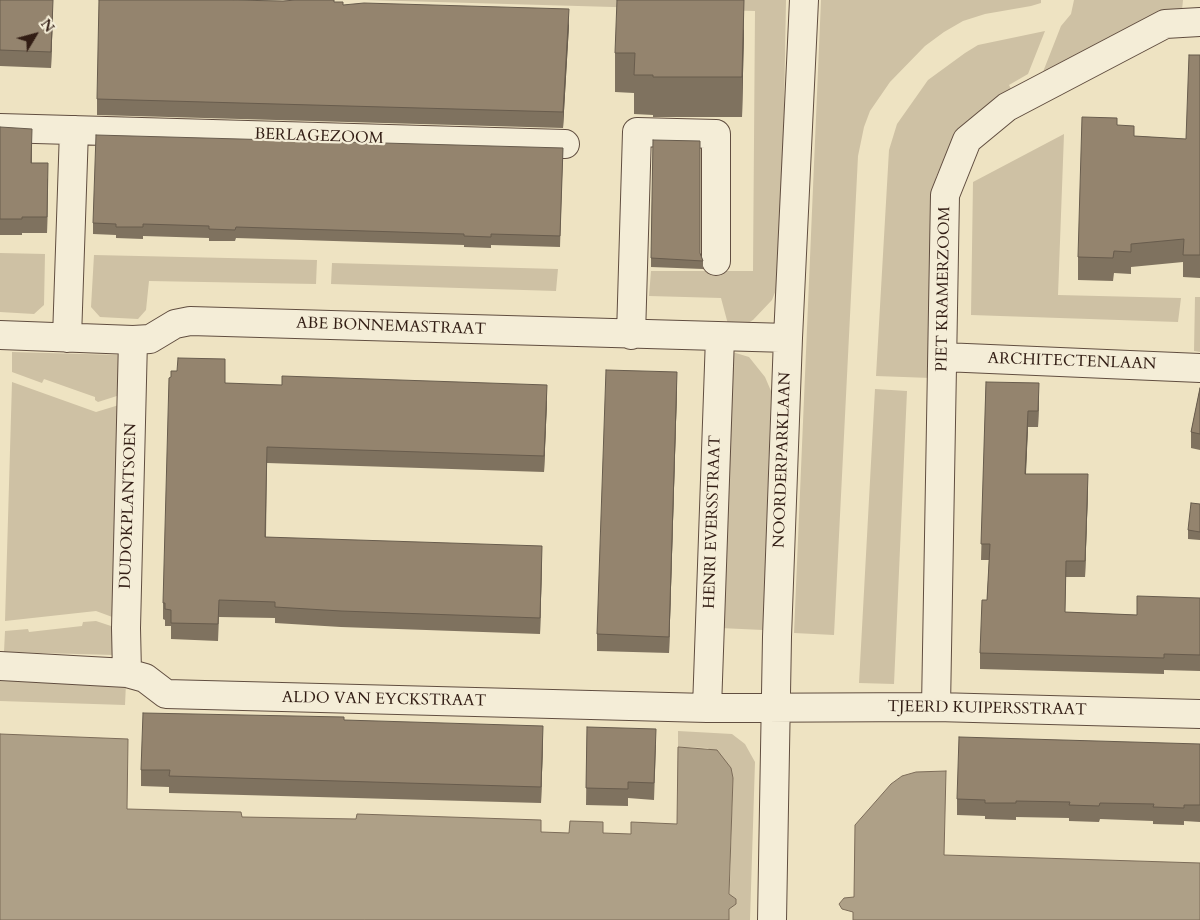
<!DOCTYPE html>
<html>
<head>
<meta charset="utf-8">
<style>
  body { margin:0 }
  #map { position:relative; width:1200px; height:920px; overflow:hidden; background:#eee3c2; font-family:Cardo,serif }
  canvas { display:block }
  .north { position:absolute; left:10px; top:10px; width:50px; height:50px; -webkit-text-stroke:4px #f4edd7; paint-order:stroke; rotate:53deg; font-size:14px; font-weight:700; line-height:20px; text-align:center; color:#321d14 }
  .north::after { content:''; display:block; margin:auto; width:18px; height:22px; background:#321d14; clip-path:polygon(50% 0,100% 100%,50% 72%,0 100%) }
</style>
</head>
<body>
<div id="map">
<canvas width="1200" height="920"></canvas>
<div class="north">N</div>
</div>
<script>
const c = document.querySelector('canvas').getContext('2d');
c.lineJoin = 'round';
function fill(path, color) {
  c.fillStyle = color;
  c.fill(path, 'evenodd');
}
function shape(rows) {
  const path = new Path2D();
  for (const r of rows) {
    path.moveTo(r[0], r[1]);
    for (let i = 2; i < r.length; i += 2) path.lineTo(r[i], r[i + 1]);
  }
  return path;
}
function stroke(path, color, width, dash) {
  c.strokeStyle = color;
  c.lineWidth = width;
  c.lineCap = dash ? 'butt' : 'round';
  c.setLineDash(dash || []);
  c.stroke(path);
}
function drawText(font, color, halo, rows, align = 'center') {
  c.font = font + ' Cardo,serif';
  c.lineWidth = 4.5;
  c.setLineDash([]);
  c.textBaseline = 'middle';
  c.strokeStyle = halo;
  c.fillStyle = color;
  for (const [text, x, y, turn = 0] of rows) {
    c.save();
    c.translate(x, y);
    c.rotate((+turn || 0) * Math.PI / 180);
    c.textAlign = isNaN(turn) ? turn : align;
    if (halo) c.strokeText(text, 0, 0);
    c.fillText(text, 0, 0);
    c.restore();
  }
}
fill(shape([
  [366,0,786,0,781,277,772,300,753,320,741,327,729,328,721,298,649,296,651,271,753,271,755,11],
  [821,0,1041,0,1041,3,1031,6,985,14,963,21,944,32,925,46,890,82,870,111,864,127,858,156,834,635,794,633],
  [1074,0,1183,0,1182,10,1041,77,1061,26,1071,14],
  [1045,31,1028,74,1009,85,1013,93,970,120,952,141,936,177,931,378,876,376,889,150,897,124,928,80,965,53,978,45],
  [1064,134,1058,295,1181,298,1178,322,971,315,973,182],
  [0,253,45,254,44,305,34,314,0,312],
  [94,255,317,260,316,284,149,281,146,310,138,319,100,317,91,307],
  [332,263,558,269,556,291,331,284],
  [1195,297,1200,297,1200,352,1194,351],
  [729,351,749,357,765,377,771,391,763,630,720,628],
  [12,352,121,355,120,395,98,402,95,400,95,397,44,379,42,383,12,372],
  [12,382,96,412,119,405,115,618,96,611,5,621],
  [875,389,907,391,894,684,859,683],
  [96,621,114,627,114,655,4,652,5,631,28,629,29,632,82,626,83,622],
  [0,677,126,683,125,705,0,701],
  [678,731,732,734,745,744,755,762,750,920,729,920,733,778,708,748,678,747]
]), '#cec1a4');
const water = shape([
  [0,734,128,739,127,809,241,812,242,817,356,819,357,814,541,820,541,832,569,833,570,821,603,822,603,833,631,834,631,822,677,824,678,747,717,750,731,768,733,778,729,894,736,899,736,904,729,909,729,920,0,920,0,734],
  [946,771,944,855,1200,863,1200,920,853,920,853,912,842,909,839,904,844,898,854,897,855,825,891,784,902,776,916,772,946,771]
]);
fill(water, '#aea087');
stroke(water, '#7c6c59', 1);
const minor = shape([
  [0,128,565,144],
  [0,335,133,340,150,339,175,324,190,321,788,338],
  [631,335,637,132,716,134,716,261],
  [67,338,74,130],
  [943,357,1200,368],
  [0,666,127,673,145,678,166,694,707,708,936,707,1200,714],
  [127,673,126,628,133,340],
  [936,707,945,195,967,140,1007,107,1165,24,1200,22],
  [707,708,720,337],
  [772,920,777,637,788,338,804,0]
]);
stroke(minor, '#614e40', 30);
stroke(minor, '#f4edd7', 28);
fill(shape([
  [0,0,53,13,51,68,0,66],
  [334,2,343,5,569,25,563,128,97,115,97,99],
  [744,30,742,117,653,117,653,115,634,114,634,93,615,92,615,53],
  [1200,55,1200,278,1183,277,1183,262,1131,267,1131,274,1114,273,1113,281,1078,280,1078,257,1117,125,1134,136,1186,139],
  [0,127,32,145,32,163,48,179,47,233,22,233,22,235,0,235],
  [563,148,560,247,491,245,491,248,464,247,464,245,236,238,235,241,209,241,209,238,143,236,143,239,116,238,116,235,93,234,93,223],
  [700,253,703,261,703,269,651,267,651,258],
  [986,382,1039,399,1038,427,1028,427,1026,474,1088,490,1085,577,1066,577,1065,612,1137,615,1200,598,1200,671,1164,670,1164,674,980,669,980,653,987,600,989,560,981,560],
  [225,383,547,401,544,472,267,463,266,537,542,562,540,634,341,627,275,623,275,618,219,617,218,641,171,639,171,626,165,626,165,620,163,619,163,603],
  [1200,388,1200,450,1191,448,1191,432],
  [677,389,669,653,597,651,597,634],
  [1200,504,1200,540,1188,539,1188,530],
  [344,720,543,742,541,803,169,793,169,787,141,786,141,770],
  [587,727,656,745,654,800,628,798,628,806,586,805],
  [1200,744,1200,822,1184,821,1184,825,1153,824,1153,821,1100,819,1099,822,1069,821,1069,818,1016,817,1016,820,985,819,985,816,957,815,957,799]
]), '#7f725f');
fill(shape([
  [53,0,53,13,51,68,51,52],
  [744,0,744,30,742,117,742,77],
  [569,9,569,25,563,128,563,112],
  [48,163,48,179,47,233,47,217],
  [677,372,677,389,669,653,669,637],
  [1039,383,1039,399,1038,427,1038,411],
  [547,385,547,401,544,472,544,456],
  [1028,411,1028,427,1025,490,1025,474],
  [1088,474,1088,490,1085,577,1085,561],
  [542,546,542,562,540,634,540,618],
  [543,726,543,742,541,803,541,787]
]), '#685c4d');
const building = shape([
  [0,0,53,0,51,52,0,50,0,0],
  [99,0,232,0,283,1,296,0,334,0,334,2,343,2,343,5,364,3,569,9,563,112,97,99,99,0],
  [617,0,744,0,742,77,653,77,653,75,634,75,635,53,615,53,617,0],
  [1189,55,1200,55,1200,255,1183,255,1184,239,1131,244,1131,252,1114,251,1113,258,1078,257,1082,117,1117,118,1117,125,1134,126,1134,136,1186,139,1189,55],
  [0,127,32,129,31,163,48,163,47,217,22,217,22,219,0,219,0,127],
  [96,135,563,148,560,236,491,234,491,237,464,236,464,234,236,227,235,230,209,229,209,226,143,224,143,227,116,227,116,224,93,223,96,135],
  [653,140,700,141,700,253,703,261,651,258,653,140],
  [178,358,225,359,225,383,282,385,282,376,547,385,544,456,267,447,265,537,542,546,540,618,341,611,275,607,275,602,219,600,218,624,171,623,171,610,165,609,165,603,163,603,169,378,171,377,171,371,177,371,178,358],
  [606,370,677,372,669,637,597,634,606,370],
  [986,382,1039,383,1038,411,1028,411,1025,474,1088,474,1085,561,1066,561,1065,612,1137,615,1137,596,1200,598,1200,655,1164,654,1164,658,980,653,982,600,987,600,990,544,981,544,986,382],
  [1200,388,1200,434,1191,432,1200,388],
  [1191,503,1200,504,1200,532,1188,530,1191,503],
  [143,713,344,717,344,720,543,726,541,787,169,776,170,770,141,770,143,713],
  [587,727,656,729,654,783,628,782,628,789,586,788,587,727],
  [959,737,1200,744,1200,805,1184,805,1184,808,1153,807,1154,804,1100,803,1099,806,1069,805,1070,802,1016,801,1016,803,985,803,985,800,957,799,959,737]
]);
fill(building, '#94846e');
stroke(building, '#685c4d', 1);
drawText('16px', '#321d14', '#f4edd7', [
  ["BERLAGEZOOM",319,137,2],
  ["PIET KRAMERZOOM",944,289,-89],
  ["ABE BONNEMASTRAAT",391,327,2],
  ["ARCHITECTENLAAN",1072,362,2],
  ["NOORDERPARKLAAN",783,460,-88],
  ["DUDOKPLANTSOEN",129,506,-88],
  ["HENRI EVERSSTRAAT",713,522,-88],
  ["ALDO VAN EYCKSTRAAT",384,700,1],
  ["TJEERD KUIPERSSTRAAT",987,709,1]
]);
</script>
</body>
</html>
